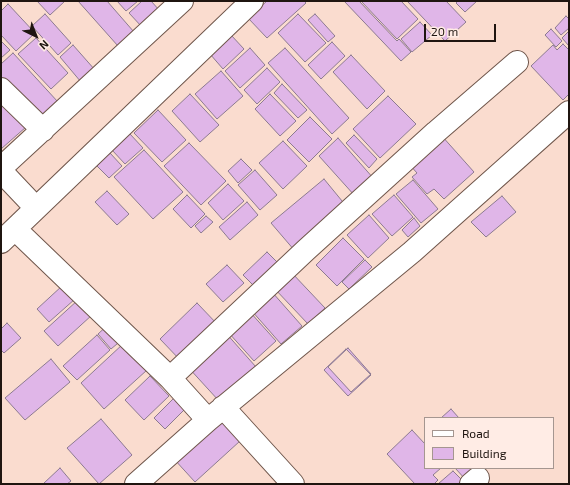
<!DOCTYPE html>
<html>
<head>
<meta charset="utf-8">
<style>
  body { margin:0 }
  #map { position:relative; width:570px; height:485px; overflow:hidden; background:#fadccf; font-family:"Exo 2",sans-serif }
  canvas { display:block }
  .frame { position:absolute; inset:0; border:2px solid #1f1510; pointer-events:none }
  .legend { position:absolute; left:424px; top:417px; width:130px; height:52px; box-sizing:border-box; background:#ffece5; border:1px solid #a59690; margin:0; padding:5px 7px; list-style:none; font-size:12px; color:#1f1510 }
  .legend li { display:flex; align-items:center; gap:8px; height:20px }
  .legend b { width:20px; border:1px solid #a59690 }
  .north { position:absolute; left:16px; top:16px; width:40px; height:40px; -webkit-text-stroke:3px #ffece5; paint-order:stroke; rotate:137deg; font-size:11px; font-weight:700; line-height:16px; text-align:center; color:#1f1510 }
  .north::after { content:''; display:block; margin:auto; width:14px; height:18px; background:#1f1510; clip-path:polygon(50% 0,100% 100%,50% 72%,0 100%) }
  .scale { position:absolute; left:424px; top:24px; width:72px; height:18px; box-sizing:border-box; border:2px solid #1f1510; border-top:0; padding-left:5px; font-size:12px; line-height:14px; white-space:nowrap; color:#1f1510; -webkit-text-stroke:3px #ffece5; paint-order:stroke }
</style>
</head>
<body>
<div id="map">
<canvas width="570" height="485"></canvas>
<div class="frame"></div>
<ul class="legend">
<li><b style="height:5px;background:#fff"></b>Road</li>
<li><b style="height:11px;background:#e0b6e8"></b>Building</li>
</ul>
<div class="north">N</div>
<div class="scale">20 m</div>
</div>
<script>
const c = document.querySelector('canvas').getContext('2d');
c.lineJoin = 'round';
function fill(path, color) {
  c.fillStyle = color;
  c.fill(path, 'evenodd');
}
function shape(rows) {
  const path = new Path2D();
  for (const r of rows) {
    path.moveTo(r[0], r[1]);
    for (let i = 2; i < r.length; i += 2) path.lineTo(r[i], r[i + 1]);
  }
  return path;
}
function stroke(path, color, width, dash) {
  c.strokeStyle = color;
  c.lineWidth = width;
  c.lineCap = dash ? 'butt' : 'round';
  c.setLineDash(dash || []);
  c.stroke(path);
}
const building = shape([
  [37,1,65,1,50,15,37,1],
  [78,1,107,1,134,32,118,46,78,1],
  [117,1,138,1,126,11,117,1],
  [142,1,151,1,160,11,142,27,129,13,142,1],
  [267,1,304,1,306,3,267,38,248,18,267,1],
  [344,1,359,1,397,41,399,39,411,52,401,61,344,1],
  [361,1,401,1,418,19,397,39,361,1],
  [407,1,446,1,466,22,445,41,407,1],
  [458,1,477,1,465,12,456,3,458,1],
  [8,4,35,33,16,51,1,35,1,11,8,4],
  [45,14,71,43,58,55,32,26,45,14],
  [298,14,326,43,305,62,278,33,298,14],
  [315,14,335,36,328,42,308,20,315,14],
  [566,16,569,19,569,28,561,35,555,28,566,16],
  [420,22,432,35,412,52,401,39,420,22],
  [551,29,562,41,556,47,545,35,551,29],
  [569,31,569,46,562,38,569,31],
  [231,35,244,49,223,69,210,54,231,35],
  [36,38,68,73,51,89,18,54,36,38],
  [1,41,10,50,1,58,1,41],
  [332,42,345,56,321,79,308,65,332,42],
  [563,44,569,50,569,94,563,100,531,66,553,45,557,50,563,44],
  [73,45,95,70,81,82,60,57,73,45],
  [250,48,265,65,240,88,225,71,250,48],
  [285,48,349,118,332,134,268,63,285,48],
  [13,53,58,102,38,121,1,80,1,64,13,53],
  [351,55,385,91,367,109,333,72,351,55],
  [267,68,280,82,257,104,244,90,267,68],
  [221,71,243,96,217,119,195,94,221,71],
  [282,84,307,110,298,118,274,93,282,84],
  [190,94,219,125,200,142,172,111,190,94],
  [270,94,296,121,280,136,255,109,270,94],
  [388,96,416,124,380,158,353,129,388,96],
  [1,98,26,127,1,149,1,98],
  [158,110,186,140,162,162,134,133,158,110],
  [310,117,332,139,309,162,287,140,310,117],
  [130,134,143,148,125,164,112,150,130,134],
  [354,135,377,159,369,168,346,143,354,135],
  [441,135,474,172,444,199,434,189,427,194,412,177,417,173,409,164,441,135],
  [338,138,374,179,355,196,319,156,338,138],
  [283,141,307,166,283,189,259,163,283,141],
  [189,143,226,181,201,205,164,166,189,143],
  [144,150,183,192,153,219,114,177,144,150],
  [110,153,122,166,109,178,97,166,110,153],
  [241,159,252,170,238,183,228,171,241,159],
  [255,170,277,195,260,210,238,185,255,170],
  [324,179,347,207,295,251,271,223,324,179],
  [413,180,438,209,421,223,396,194,413,180],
  [228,184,244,201,223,220,208,203,228,184],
  [107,191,129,214,117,225,95,202,107,191],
  [187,195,205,214,191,228,173,209,187,195],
  [394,195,413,217,392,236,372,214,394,195],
  [502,196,516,212,486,237,471,222,502,196],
  [247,202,258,215,230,240,219,227,247,202],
  [369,215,389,238,368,258,347,235,369,215],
  [206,216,213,222,201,233,195,226,206,216],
  [414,218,420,226,408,237,402,230,414,218],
  [343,238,364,259,337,286,316,265,343,238],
  [267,252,278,263,254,286,243,275,267,252],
  [365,260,372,267,349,289,342,282,365,260],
  [227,265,244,283,223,302,206,284,227,265],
  [291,272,325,308,308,324,274,288,291,272],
  [62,286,75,299,49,322,37,309,62,286],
  [272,292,302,326,281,344,251,310,272,292],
  [78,300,92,315,58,346,44,331,78,300],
  [197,303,219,326,182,362,160,339,197,303],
  [250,312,276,341,254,361,228,332,250,312],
  [7,323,21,338,4,353,1,350,1,329,7,323],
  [110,323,124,338,111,349,98,334,110,323],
  [225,332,256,367,219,401,187,366,225,332],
  [97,335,110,350,77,380,63,366,97,335],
  [123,344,147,370,104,409,81,383,123,344],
  [348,348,371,374,351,392,328,367,348,348],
  [346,349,371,375,348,396,324,370,346,349],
  [51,359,70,382,25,420,5,398,51,359],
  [150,376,169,396,144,420,125,400,150,376],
  [174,398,185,409,165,429,154,418,174,398],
  [451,409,459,418,441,418,451,409],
  [219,418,240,441,195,482,174,459,219,418],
  [101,419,132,455,99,484,67,448,101,419],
  [412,430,425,444,425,468,441,468,433,475,438,480,434,484,415,484,387,454,412,430],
  [60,468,71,481,67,484,43,484,60,468],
  [455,468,476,468,466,480,455,468],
  [453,471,462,480,458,484,438,484,453,471]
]);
fill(building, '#e0b6e8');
stroke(building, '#8c7a90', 1);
const minor = shape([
  [1,89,43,130],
  [1,168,182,1],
  [1,171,36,208],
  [15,229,170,378,208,420,412,252,569,112],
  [1,242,252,1],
  [170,378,306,250,436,132,517,62],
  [223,407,293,484],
  [136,484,208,420],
  [471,484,478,478]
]);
stroke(minor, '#6f564b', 24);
stroke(minor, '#fff', 22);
</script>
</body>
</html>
